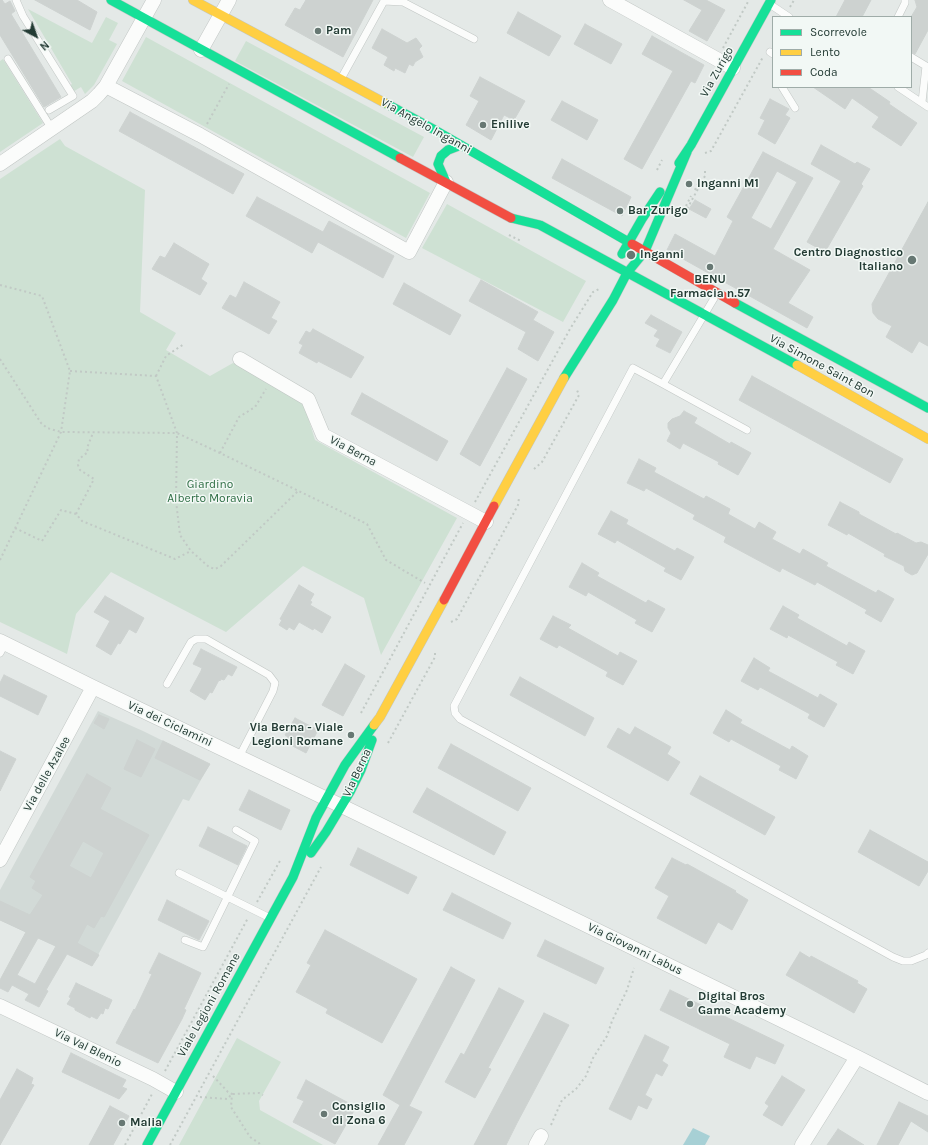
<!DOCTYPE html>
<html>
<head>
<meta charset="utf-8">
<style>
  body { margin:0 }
  #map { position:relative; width:928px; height:1145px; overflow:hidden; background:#e4e9e7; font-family:Karla,sans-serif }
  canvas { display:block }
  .legend { position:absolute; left:772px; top:16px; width:140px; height:72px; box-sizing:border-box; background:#f2f8f5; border:1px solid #9faca8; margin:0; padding:5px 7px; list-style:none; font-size:12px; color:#233b34 }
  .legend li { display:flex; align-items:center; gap:8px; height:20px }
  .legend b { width:20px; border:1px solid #9faca8 }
  .north { position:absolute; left:16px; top:16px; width:40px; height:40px; -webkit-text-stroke:3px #f2f8f5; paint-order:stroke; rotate:139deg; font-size:11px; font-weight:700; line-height:16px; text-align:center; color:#233b34 }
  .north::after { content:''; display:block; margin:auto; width:14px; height:18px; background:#233b34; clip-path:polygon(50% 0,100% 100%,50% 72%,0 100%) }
</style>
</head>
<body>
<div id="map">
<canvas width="928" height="1145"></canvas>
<ul class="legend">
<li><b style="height:5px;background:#16e098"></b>Scorrevole</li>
<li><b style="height:5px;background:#ffcf43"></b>Lento</li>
<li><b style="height:5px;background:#f24e42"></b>Coda</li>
</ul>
<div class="north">N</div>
</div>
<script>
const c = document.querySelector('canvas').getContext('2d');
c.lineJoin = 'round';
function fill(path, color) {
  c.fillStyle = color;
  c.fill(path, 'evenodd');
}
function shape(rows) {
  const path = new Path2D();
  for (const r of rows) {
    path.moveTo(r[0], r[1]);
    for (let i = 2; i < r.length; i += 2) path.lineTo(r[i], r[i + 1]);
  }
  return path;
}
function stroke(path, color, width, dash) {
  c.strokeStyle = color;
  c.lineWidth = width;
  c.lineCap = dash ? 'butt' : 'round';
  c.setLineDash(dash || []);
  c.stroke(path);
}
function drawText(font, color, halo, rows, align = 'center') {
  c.font = font + ' Karla,sans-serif';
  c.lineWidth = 3;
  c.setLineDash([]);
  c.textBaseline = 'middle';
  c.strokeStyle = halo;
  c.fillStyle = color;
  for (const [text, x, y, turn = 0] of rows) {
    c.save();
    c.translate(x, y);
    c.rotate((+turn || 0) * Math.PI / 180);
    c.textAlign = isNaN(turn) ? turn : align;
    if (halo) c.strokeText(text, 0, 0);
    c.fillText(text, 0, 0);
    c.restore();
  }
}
fill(shape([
  [98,711,143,731,210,764,189,801,183,799,92,966,75,957,75,956,0,920,0,890]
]), '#d2dad7');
fill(shape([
  [28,9,92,43,106,17,118,23,109,40,117,44,94,85,85,94,81,87,71,93,67,88,72,84],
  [146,37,430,193,406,238,122,81],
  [246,41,424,137,413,157,235,61],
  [3,59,43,123,0,152,0,61],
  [60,139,65,146,145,190,140,312,176,333,166,350,210,376,233,363,303,401,315,440,457,518,381,655,364,598,303,566,226,632,111,572,76,614,67,654,0,622,0,179],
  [447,204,586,281,563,322,422,248],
  [237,1038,281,1062,259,1101,260,1110,323,1145,179,1145]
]), '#cee1d3');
fill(shape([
  [693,1128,710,1136,705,1145,683,1145]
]), '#a7d0d5');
const building = shape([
  [0,0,2,0,5,4,10,1,15,11,11,14,61,97,44,107,0,35,0,0],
  [35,0,77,0,97,12,90,30,35,0],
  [306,0,373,0,343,57,285,25,295,8,300,10,306,0],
  [684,0,706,0,725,10,707,41,689,31,702,10,684,0],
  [845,0,871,0,862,17,836,17,845,0],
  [915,0,928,0,928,30,915,54,911,52,911,17,917,7,915,0],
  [518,12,561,36,549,56,507,33,518,12],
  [585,24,622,44,611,64,574,44,585,24],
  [382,29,407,43,416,38,422,46,419,49,423,57,415,62,413,66,409,64,405,73,395,68,394,71,384,65,388,57,372,48,382,29],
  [652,36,704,65,695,83,691,81,642,169,624,159,673,71,642,54,652,36],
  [480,77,525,101,514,120,504,115,491,140,466,125,479,101,470,96,480,77],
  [813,87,868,87,890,102,889,104,917,123,901,146,872,127,879,117,852,98,845,109,813,87],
  [770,99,789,109,785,115,790,118,775,144,758,134,765,120,760,118,770,99],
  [562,101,598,120,587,140,551,120,562,101],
  [130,112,244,174,233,194,119,131,130,112],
  [821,145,855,164,857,162,870,169,861,184,863,186,825,252,807,242,841,181,811,164,821,145],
  [763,152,813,178,773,249,810,270,788,303,813,317,807,328,667,250,675,234,715,256,733,221,727,217,763,152],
  [777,171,797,182,771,229,751,218,777,171],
  [562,159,631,197,622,216,552,178,562,159],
  [257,197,323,232,329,221,394,256,383,278,318,242,312,253,246,216,257,197],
  [695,200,711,209,706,218,689,209,695,200],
  [928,202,928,346,919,341,912,353,886,337,892,326,878,319,873,313,872,304,928,202],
  [174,243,209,264,201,279,207,283,200,295,152,269,160,256,165,258,174,243],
  [481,280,538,312,533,320,554,332,538,361,518,349,526,332,469,301,481,280],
  [244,282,280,302,271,318,277,321,269,334,222,308,230,295,236,298,244,282],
  [404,283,461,315,450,335,393,304,404,283],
  [651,315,682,332,670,353,656,346,660,339,654,336,658,330,645,323,651,315],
  [313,329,364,357,351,378,318,361,317,363,299,353,303,345,299,343,306,331,310,333,313,329],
  [507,368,527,379,480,466,460,454,507,368],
  [752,376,903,459,890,483,739,400,752,376],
  [362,393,448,441,437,461,351,414,362,393],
  [684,411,697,418,694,423,730,444,731,442,751,453,738,475,718,464,719,462,683,443,680,449,667,441,671,433,668,428,668,423,672,419,680,416,684,411],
  [639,459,656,468,654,472,704,499,706,496,730,509,728,514,755,529,759,522,776,532,772,539,800,554,803,549,828,563,826,566,876,593,878,590,894,599,881,622,865,613,867,610,817,582,815,585,782,568,780,572,724,542,726,537,693,519,695,515,646,488,644,491,627,483,639,459],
  [840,502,859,512,859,514,896,534,897,533,916,543,921,542,928,545,928,554,917,573,912,575,905,571,904,566,884,556,885,554,848,533,847,535,828,525,840,502],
  [611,511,628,520,626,524,675,551,677,548,694,557,681,580,664,571,666,568,617,540,615,543,598,534,611,511],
  [582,563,599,573,597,576,646,603,648,600,665,609,652,632,635,623,637,620,588,592,586,596,569,587,582,563],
  [299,585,314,594,310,601,312,602,310,605,331,617,322,633,314,628,313,630,299,622,294,630,289,627,287,630,279,625,282,620,280,619,299,585],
  [105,596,144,618,136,633,129,629,120,644,118,643,111,655,96,646,110,621,94,612,105,596],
  [783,606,799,615,797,618,847,646,849,642,865,651,853,674,836,665,838,662,788,635,787,638,770,629,783,606],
  [553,616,571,625,568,628,618,656,620,652,637,661,623,685,606,676,608,672,559,645,557,648,540,639,553,616],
  [201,649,237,667,232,676,228,674,224,680,221,679,220,681,219,680,212,693,210,692,205,700,190,691,201,671,202,668,193,664,201,649],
  [754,658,770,668,768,671,818,698,820,694,837,704,824,727,808,718,810,714,760,687,758,690,741,681,754,658],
  [345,664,365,676,343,716,322,705,345,664],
  [4,675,47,696,38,715,0,696,0,683,4,675],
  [520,677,594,718,585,736,510,695,520,677],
  [726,710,742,720,740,723,790,750,792,746,808,756,796,779,779,770,781,766,731,739,729,742,713,733,726,710],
  [99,715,109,719,104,729,94,723,99,715],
  [295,718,318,730,306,753,285,742,288,737,285,735,295,718],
  [635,727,671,747,667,754,680,762,668,781,607,747,618,728,630,735,635,727],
  [137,740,155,749,141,777,124,769,137,740],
  [163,741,210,764,200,780,155,758,163,741],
  [451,744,531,788,518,811,438,768,451,744],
  [0,751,16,759,0,791,0,751],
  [87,774,111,788,100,809,149,835,104,917,101,916,94,928,87,924,77,943,99,955,92,966,67,954,46,990,48,991,39,1007,25,1000,29,994,12,985,8,992,0,988,0,980,26,932,0,920,0,901,30,915,43,895,32,888,36,881,30,877,87,774],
  [83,841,104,853,91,878,69,866,83,841],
  [38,938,56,946,35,984,17,975,38,938],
  [700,776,775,817,765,835,690,794,700,776],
  [427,788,506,832,494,855,413,812,427,788],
  [249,790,290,810,281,830,239,810,249,790],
  [208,827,247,846,238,865,199,846,208,827],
  [870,830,928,862,928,871,919,886,858,852,870,830],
  [358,848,417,877,408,894,350,865,358,848],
  [672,858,686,865,687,864,736,891,735,892,748,900,732,930,718,922,706,944,657,918,669,896,655,888,672,858],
  [452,893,511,923,503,939,443,910,452,893],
  [167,900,209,921,199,940,158,920,167,900],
  [325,930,417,979,382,1043,326,1013,328,1009,296,992,311,965,307,963,325,930],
  [545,940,604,968,596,984,537,956,545,940],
  [800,952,810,958,811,956,858,981,857,983,867,989,854,1013,786,975,800,952],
  [159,953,201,973,184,1009,186,1010,182,1019,158,1063,116,1043,134,1009,135,1010,152,974,149,973,159,953],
  [451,967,475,980,409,1106,422,1112,404,1145,378,1145,400,1105,383,1095,451,967],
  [76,983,112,1000,108,1009,105,1008,103,1014,101,1013,97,1019,91,1016,90,1018,75,1010,75,1008,67,1004,71,998,69,997,76,983],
  [499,988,524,1001,488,1068,491,1069,475,1098,445,1082,461,1053,464,1055,499,988],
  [670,990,784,1045,775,1064,756,1056,750,1069,724,1057,730,1044,660,1010,670,990],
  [544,1013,569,1025,517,1123,506,1145,474,1145,544,1013],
  [645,1035,669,1047,662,1061,668,1065,662,1076,656,1073,645,1095,652,1099,647,1109,638,1105,631,1120,609,1109,645,1035],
  [71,1053,126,1080,122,1087,127,1089,119,1099,62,1072,71,1053],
  [17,1069,33,1078,31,1084,34,1085,0,1145,0,1100,17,1069],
  [782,1076,805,1090,782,1126,763,1115,769,1106,765,1103,782,1076],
  [306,1080,356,1107,335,1144,293,1122,304,1101,297,1098,306,1080],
  [899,1102,928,1116,928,1132,911,1121,898,1145,877,1145,899,1102],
  [110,1106,129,1116,113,1145,89,1145,110,1106],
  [838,1129,864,1145,827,1145,838,1129]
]);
fill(building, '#cdd2d0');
stroke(building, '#cdd2d0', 1);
const lane = shape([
  [16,0,23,16,73,96,49,110],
  [771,5,789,17],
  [898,17,905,3,905,0],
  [770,52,773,54],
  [911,57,926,66,922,102],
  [8,59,52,129],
  [342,77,384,1,403,2,474,39],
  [782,87,795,108],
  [898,87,928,107],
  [716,295,663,384,633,368,454,706,455,713,460,719,893,957,903,961,911,961,926,955,928,953],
  [663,384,747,430],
  [0,653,5,644],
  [167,684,191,642,196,639,206,639,269,675,275,683,273,691,239,757],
  [179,873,268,917],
  [185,940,203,947,255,841,236,830]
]);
const street = shape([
  [610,0,733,68],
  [201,50,229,0],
  [106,86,200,135,409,252,446,182],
  [0,164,92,101,99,94,106,86,154,0],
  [240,359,308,399,323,435,486,522],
  [0,641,93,687,352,811,857,1057,928,1093],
  [0,860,93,687],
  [0,1006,153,1079,176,1092],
  [536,1145,541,1136],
  [802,1145,857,1057]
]);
const fast = shape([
  [111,0,400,158],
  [385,103,433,129,632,244],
  [679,163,691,145,771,0],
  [446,182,438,164,441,156,448,150,461,145],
  [511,218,540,225,797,365],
  [622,254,642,219,660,192],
  [735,303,928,408],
  [564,378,613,300,627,273,645,251,687,152],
  [311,853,326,832,350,792,361,770,372,740],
  [147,1145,293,877,316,818,345,765,374,725]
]);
const slow = shape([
  [193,0,385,103],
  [797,365,928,439],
  [494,506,564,378],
  [374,725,380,717,444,600]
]);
const jam = shape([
  [400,158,511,218],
  [632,244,735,303],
  [444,600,494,506]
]);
stroke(lane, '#c1c6c4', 8);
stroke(street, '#c1c6c4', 15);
stroke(fast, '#c0c6c4', 10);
stroke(slow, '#c0c6c4', 10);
stroke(jam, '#c0c6c4', 10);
stroke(shape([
  [790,7,794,0],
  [723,48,749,0],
  [207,124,229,84],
  [705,153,711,151,763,57],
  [657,170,662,160],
  [695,190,700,179],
  [686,206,691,196],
  [683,211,687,209,705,176,705,171],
  [509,235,521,241],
  [0,285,42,296,70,371,61,432,0,560],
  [0,359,41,423,47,428,61,432,177,433,220,453,367,524,386,560,425,583],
  [70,371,156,376,177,433,176,501,180,535,191,551,209,567,215,569,221,566,298,491],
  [156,376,166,356,184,344],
  [220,453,239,417,255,407,266,389],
  [534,469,542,462,579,395,577,390],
  [475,502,570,329,593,292,599,289],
  [76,514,94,479,80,470,78,465,79,459,88,452,87,448,93,433],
  [15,528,42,541,61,510,76,514,82,521,175,559,191,551],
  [451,622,457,619,518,505,519,498],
  [361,713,463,523],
  [388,743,435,657,435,652],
  [257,902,281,859],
  [165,1071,248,918],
  [213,1076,228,1092,232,1094,231,1107,250,1137,259,1143,260,1145],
  [200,1097,227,1099,232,1094,259,1093,263,1095],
  [551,1125,562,1100,576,1089,586,1076,593,1058,607,1036,612,1021,627,990,634,968],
  [125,1145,152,1094],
  [170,1145,321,867]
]), '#c1c9c5', 2, [2, 3]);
stroke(lane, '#fbfcfb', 7);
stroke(street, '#fbfcfb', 14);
stroke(fast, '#16e098', 9);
stroke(slow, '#ffcf43', 9);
stroke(jam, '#f24e42', 9);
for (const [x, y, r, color] of [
  [318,31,4,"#677873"],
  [483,125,4,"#677873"],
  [689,184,4,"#677873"],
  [620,211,4,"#677873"],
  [631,255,5,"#677873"],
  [912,260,5,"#677873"],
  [710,267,4,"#677873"],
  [351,735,4,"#677873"],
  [690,1004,4,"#677873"],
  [324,1114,4,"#677873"],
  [122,1123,4,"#677873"]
]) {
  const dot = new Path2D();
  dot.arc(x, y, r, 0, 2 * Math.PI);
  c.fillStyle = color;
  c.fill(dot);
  stroke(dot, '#f2f8f5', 1.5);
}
drawText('bold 12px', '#233b34', '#f2f8f5', [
  ["Pam",326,31],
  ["Enilive",491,125],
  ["Inganni M1",697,184],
  ["Bar Zurigo",628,211],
  ["Centro Diagnostico",903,253,"right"],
  ["Italiano",903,267,"right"],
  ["Inganni",640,255],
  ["BENU",710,280,"center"],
  ["Farmacia n.57",710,294,"center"],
  ["Via Berna - Viale",343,728,"right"],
  ["Legioni Romane",343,742,"right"],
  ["Digital Bros",698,997],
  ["Game Academy",698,1011],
  ["Consiglio",332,1107],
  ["di Zona 6",332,1121],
  ["Malia",130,1123]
], 'left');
drawText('12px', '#233b34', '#f2f8f5', [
  ["Via Zurigo",717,72,-61],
  ["Via Angelo Inganni",426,126,29],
  ["Via Simone Saint Bon",822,366,29],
  ["Via Berna",353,451,28],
  ["Via dei Ciclamini",170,724,25],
  ["Via Berna",357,773,-65],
  ["Via delle Azalee",47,774,-61],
  ["Via Giovanni Labus",635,949,26],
  ["Viale Legioni Romane",209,1005,-61],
  ["Via Val Blenio",88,1048,26]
]);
drawText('12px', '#306f46', '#f2f8f5', [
  ["Giardino",210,485],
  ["Alberto Moravia",210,499]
]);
</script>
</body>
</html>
